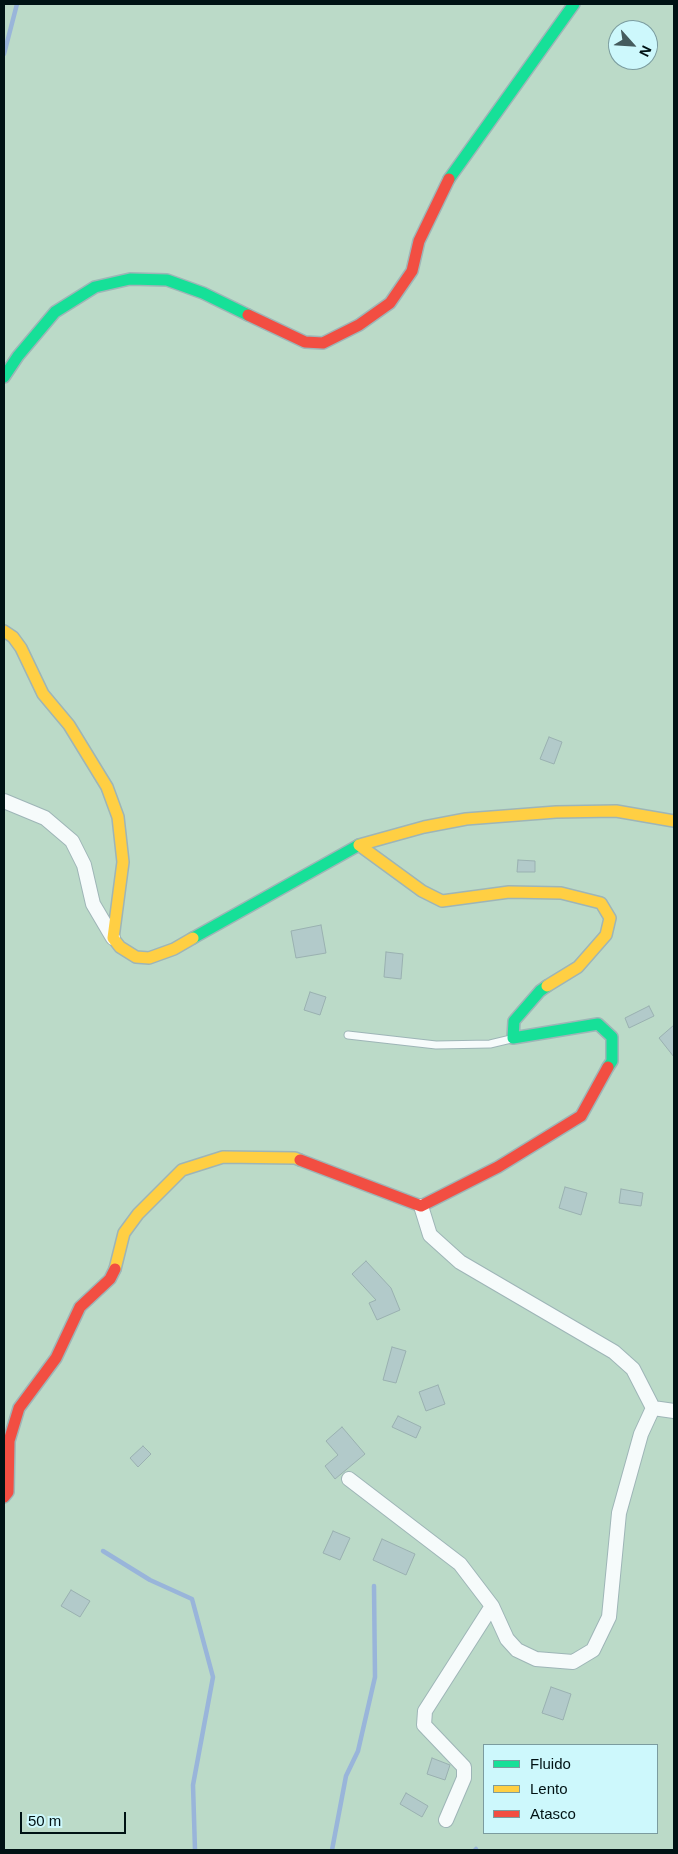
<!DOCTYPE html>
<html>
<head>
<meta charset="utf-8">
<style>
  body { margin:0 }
  #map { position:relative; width:678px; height:1854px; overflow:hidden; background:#c4e2e5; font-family:Helvetica,sans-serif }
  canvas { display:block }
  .frame { position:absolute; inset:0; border:5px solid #001214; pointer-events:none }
  .legend { position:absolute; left:483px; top:1744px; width:175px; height:90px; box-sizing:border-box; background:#cdf8fc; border:1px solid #7b9c9f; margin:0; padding:6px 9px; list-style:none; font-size:15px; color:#001214 }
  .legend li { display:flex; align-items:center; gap:10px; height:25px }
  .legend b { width:25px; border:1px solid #7b9c9f }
  .north { position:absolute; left:608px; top:20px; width:50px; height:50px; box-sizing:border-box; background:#cdf8fc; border:1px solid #7b9c9f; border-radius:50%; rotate:116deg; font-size:14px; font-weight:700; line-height:20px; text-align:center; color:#001214 }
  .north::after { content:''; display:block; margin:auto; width:18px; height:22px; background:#455b5d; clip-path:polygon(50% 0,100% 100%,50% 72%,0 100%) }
  .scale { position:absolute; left:20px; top:1812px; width:106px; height:22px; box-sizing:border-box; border:2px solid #001214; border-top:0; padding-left:6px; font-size:15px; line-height:18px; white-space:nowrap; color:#001214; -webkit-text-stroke:4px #cdf8fc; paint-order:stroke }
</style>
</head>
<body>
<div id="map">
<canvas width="678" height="1854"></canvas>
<div class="frame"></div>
<ul class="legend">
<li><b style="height:6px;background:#16e098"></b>Fluido</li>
<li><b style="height:6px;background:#ffcf43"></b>Lento</li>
<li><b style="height:6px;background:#f24e42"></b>Atasco</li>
</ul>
<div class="north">N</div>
<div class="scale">50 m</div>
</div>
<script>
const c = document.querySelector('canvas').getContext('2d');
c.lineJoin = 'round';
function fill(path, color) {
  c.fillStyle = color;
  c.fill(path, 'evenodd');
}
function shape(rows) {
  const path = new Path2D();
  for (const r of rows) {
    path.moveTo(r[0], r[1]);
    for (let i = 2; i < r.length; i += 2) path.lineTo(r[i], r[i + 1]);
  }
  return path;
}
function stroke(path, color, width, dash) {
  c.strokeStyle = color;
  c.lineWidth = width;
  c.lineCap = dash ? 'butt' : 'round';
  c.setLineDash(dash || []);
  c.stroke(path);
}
fill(shape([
  [4,4,674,4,674,1850,4,1850],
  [618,30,648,30,648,60,618,60],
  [484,1745,657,1745,657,1833,484,1833]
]), '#bbdac8');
stroke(shape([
  [4,54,17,4],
  [103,1551,150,1580,192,1599,213,1677,193,1785,195,1850],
  [332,1850,346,1776,358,1751,375,1677,374,1586],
  [475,1850,476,1849]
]), '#99b5da', 4.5);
const building = shape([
  [549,737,562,742,554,764,540,759,549,737],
  [518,860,535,861,535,872,517,872,518,860],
  [321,925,326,953,296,958,291,931,321,925],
  [386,952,403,954,401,979,384,977,386,952],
  [310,992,326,997,320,1015,304,1010,310,992],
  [649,1006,654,1016,629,1028,625,1018,649,1006],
  [674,1025,674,1057,659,1038,674,1025],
  [565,1187,587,1193,581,1215,559,1208,565,1187],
  [621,1189,643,1193,641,1206,619,1203,621,1189],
  [366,1261,391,1288,400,1310,377,1320,369,1303,376,1300,352,1274,366,1261],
  [392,1347,406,1351,396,1383,383,1380,392,1347],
  [438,1385,445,1404,426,1411,419,1392,438,1385],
  [398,1416,421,1427,416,1438,392,1427,398,1416],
  [342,1427,365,1454,335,1479,325,1466,338,1455,326,1441,342,1427],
  [143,1446,151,1454,138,1467,130,1458,143,1446],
  [333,1531,350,1538,340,1560,323,1553,333,1531],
  [382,1539,415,1554,406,1575,373,1560,382,1539],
  [71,1590,90,1601,80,1617,61,1606,71,1590],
  [551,1687,571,1694,563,1720,542,1713,551,1687],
  [432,1758,450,1765,445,1780,427,1774,432,1758],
  [406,1793,428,1806,422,1817,400,1804,406,1793]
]);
fill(building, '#b2caca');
stroke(building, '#9ab1b1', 1);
const lane = shape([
  [348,1035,436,1045,490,1044,511,1039]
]);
const street = shape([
  [4,801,45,818,72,841,84,865,93,904,113,938],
  [421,1206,430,1235,460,1262,614,1352,633,1369,653,1408],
  [653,1408,674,1411],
  [349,1479,460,1564,492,1606,507,1639,517,1650,536,1659,573,1662,593,1650,609,1617,619,1513,641,1434,653,1408],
  [446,1820,464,1778,464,1767,424,1725,425,1711,492,1606]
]);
const fast = shape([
  [449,179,574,4],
  [4,377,18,356,55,312,95,287,130,279,167,280,203,293,248,315],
  [193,938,359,845],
  [547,986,540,991,514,1021,513,1038,598,1024,612,1037,612,1061,608,1067]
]);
const slow = shape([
  [4,631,13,637,21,648,43,694,69,725,107,787,118,817,123,862,113,938,120,947,136,957,149,958,174,949,193,938],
  [359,845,424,827,466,819,556,812,616,811,674,821],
  [359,845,422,891,442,901,509,892,561,893,601,903,610,918,606,935,578,967,547,986],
  [115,1269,124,1233,138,1214,182,1170,223,1157,295,1158,300,1160]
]);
const jam = shape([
  [248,315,305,342,323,343,359,325,390,303,412,271,419,241,449,179],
  [300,1160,421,1206,498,1167,581,1116,608,1067],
  [4,1497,8,1492,9,1441,19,1408,56,1358,80,1307,110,1279,115,1269]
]);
stroke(lane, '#9eb5b7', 9);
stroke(street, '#9eb5b7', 16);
stroke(fast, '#9eb5b7', 14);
stroke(slow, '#9eb5b7', 14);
stroke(jam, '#9eb5b7', 14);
stroke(lane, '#f6fbfb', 7);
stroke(street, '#f6fbfb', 14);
stroke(fast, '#16e098', 11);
stroke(slow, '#ffcf43', 11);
stroke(jam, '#f24e42', 11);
</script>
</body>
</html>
